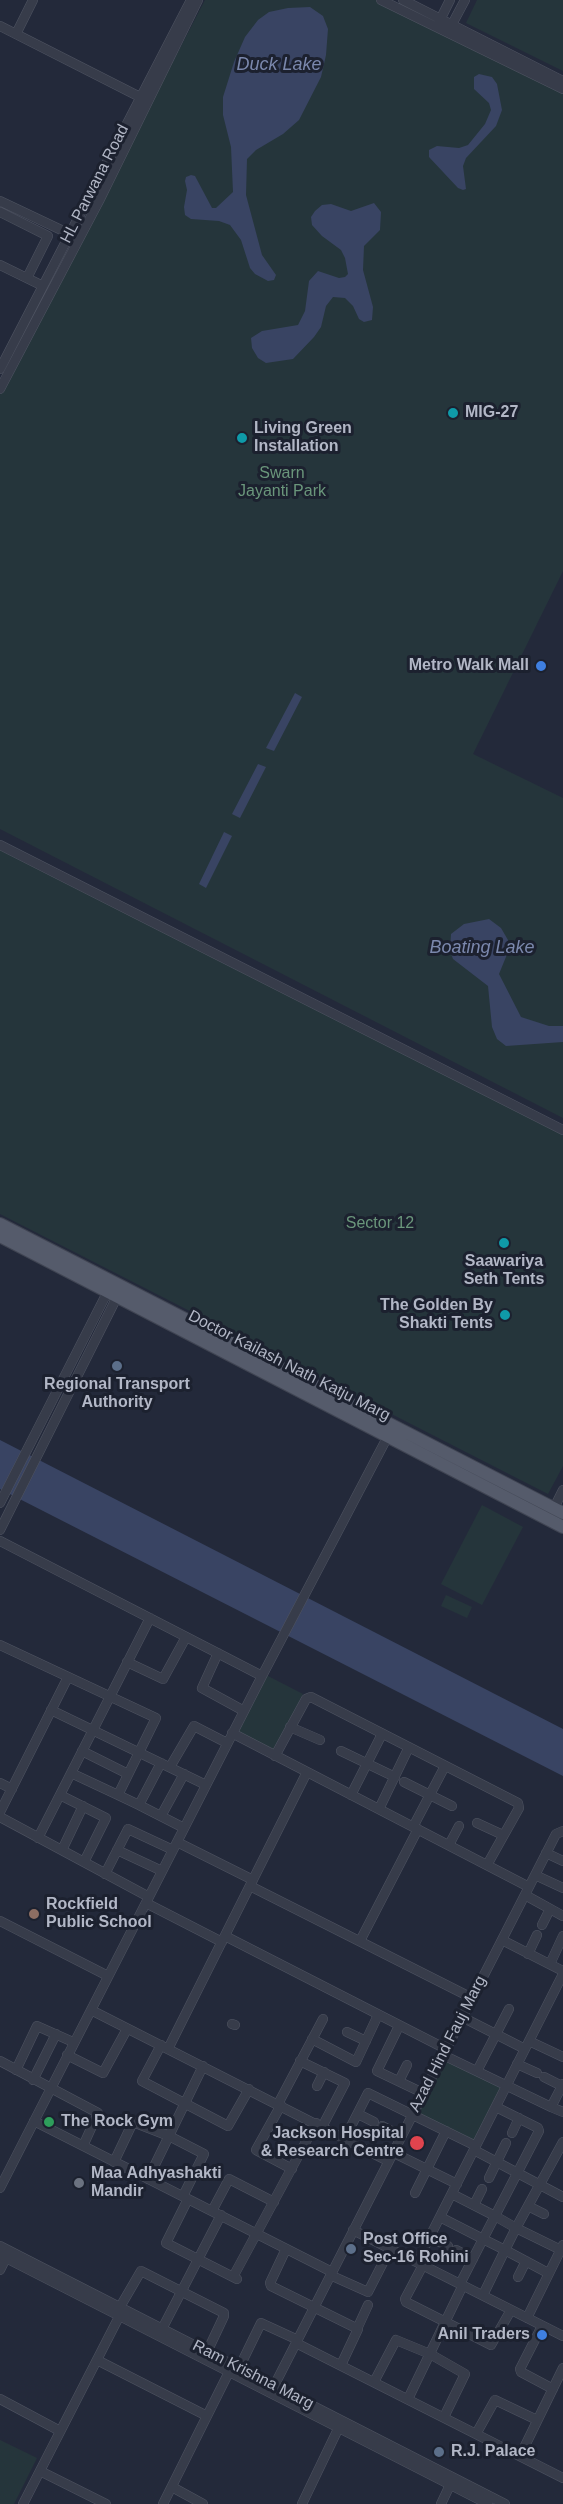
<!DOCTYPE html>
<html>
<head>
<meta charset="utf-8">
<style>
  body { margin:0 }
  canvas { display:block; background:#23293a }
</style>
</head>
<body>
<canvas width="563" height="2504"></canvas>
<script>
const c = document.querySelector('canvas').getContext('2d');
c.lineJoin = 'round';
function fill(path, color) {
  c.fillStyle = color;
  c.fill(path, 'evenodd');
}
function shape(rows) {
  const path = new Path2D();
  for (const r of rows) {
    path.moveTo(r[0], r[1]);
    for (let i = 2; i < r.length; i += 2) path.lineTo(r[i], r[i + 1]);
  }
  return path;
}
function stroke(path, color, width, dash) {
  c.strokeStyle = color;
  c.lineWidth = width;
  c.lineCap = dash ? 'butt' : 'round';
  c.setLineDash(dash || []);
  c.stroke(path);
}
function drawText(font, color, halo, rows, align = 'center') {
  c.font = font + ' Arial,sans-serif';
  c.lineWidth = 6;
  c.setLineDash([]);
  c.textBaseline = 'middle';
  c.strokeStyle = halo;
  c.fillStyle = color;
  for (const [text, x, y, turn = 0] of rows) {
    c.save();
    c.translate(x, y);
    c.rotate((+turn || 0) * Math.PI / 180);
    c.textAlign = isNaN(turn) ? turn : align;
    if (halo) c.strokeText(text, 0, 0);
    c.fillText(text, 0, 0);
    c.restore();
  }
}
fill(shape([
  [205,0,380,0,563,92,563,571,473,754,563,798,563,1118,0,829,0,395],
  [477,0,563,0,563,71,466,23],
  [0,848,563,1132,563,1466,548,1494,0,1214],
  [482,1505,523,1527,482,1605,441,1584],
  [446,1595,472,1607,467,1618,441,1606],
  [266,1675,303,1694,274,1751,237,1732],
  [445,2060,501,2088,474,2142,418,2114],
  [0,2440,37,2458,14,2504,0,2504]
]), '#25353b');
fill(shape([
  [310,7,323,16,328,29,326,55,321,77,299,120,283,134,256,150,247,159,246,195,262,255,276,275,274,280,268,281,255,274,250,268,241,240,230,225,219,221,191,219,185,215,184,207,187,190,185,181,186,177,191,175,195,176,212,208,216,208,233,192,231,147,223,115,223,97,234,62,245,37,258,20,269,12,288,8],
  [479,74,492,77,497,84,502,110,496,126,466,158,463,166,466,189,463,190,458,188,429,157,429,150,437,146,459,148,468,145,485,124,491,110,489,103,474,89,474,77],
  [374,203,381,212,380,230,364,246,363,270,373,307,372,320,364,322,359,319,353,306,345,298,333,297,326,306,321,327,314,337,293,359,266,363,258,358,252,348,251,338,262,331,298,325,305,311,309,281,318,271,339,278,345,277,348,274,345,258,341,250,322,236,312,225,311,217,315,211,322,205,331,204,351,211],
  [295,693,302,697,274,751,266,748],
  [258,764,266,767,240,818,232,814],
  [224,832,232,836,206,888,199,884],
  [489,919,501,928,508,940,508,952,499,974,521,1017,549,1026,563,1026,563,1042,506,1046,497,1039,492,1027,488,986,453,959,450,951,451,934,464,924],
  [0,1440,563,1729,563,1776,0,1489]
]), '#394463');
const minor = shape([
  [381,0,563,89],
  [403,0,563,81],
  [439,22,450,0],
  [0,26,140,97],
  [449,30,465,0],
  [16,34,33,0],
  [0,201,74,236],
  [0,212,48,236,27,278],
  [0,265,43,286],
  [0,369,191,0],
  [0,389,99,201,198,0],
  [0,845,563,1130],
  [0,1503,110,1287],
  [554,1508,563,1490],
  [0,1530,120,1291],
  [0,1541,262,1676],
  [0,1645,156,1718,118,1795,71,1773],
  [218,1653,202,1688,244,1711],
  [127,1662,163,1679,186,1637],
  [51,1710,206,1785],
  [290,1727,320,1740],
  [232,1733,529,1887],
  [82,1751,128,1774],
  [341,1751,395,1777],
  [275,1756,306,1699,311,1697,518,1803,519,1808,487,1865],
  [161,1763,139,1805,184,1828],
  [170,1767,194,1726,227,1743],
  [404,1782,452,1806],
  [0,1783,12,1789],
  [60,1795,106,1818,84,1862],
  [118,1795,139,1805],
  [351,1795,382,1734],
  [379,1809,409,1747],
  [0,1812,68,1677],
  [161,1816,184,1774],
  [0,1817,149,1897],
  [477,1823,503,1835],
  [413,1827,445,1766],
  [38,1838,150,1618],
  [177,1842,253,1880],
  [449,1845,459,1826],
  [62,1850,83,1806],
  [117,1850,162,1871],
  [546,1853,563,1861],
  [105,1874,128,1829,173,1850],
  [535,1875,563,1888],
  [250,1886,472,1998],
  [525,1895,563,1916],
  [146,1903,222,1942],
  [0,1921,108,1976],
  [542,1925,550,1909],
  [225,1936,446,2049],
  [502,1940,563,1971],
  [360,1941,418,1829],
  [528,1954,537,1935],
  [550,1964,563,1936],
  [91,2010,388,2161],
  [462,2017,525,2049],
  [232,2024,235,2025],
  [399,2026,377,2071,423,2093],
  [347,2032,366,2041],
  [312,2039,356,2062,378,2015],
  [529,2041,563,2057],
  [161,2045,142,2081,228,2126,249,2089],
  [168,2049,307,1772],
  [67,2055,103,2073,127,2029],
  [443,2055,551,2107,563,2084],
  [0,2061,98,2113,83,2146],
  [300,2061,345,2083,322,2127],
  [517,2064,537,2073],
  [16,2070,37,2026,73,2042],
  [477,2071,509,2009],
  [544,2077,562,2086],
  [33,2080,56,2034],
  [399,2081,407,2065],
  [317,2086,324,2072],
  [278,2104,323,2019],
  [281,2105,256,2150,292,2169],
  [551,2107,563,2112],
  [358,2114,374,2122],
  [34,2121,332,2272],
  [382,2126,401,2136],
  [512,2133,519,2118],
  [345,2138,368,2093,476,2146],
  [563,2142,516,2228,563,2251],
  [474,2150,563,2197],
  [392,2152,457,2184],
  [114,2162,133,2122,169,2136,204,2154,183,2196],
  [489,2178,506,2143],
  [148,2179,203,2066],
  [0,2188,262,1676,388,1436],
  [415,2193,446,2131],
  [452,2194,495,2216,539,2131,538,2128,496,2107],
  [188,2199,166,2243,237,2279],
  [474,2205,482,2189],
  [528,2206,544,2214],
  [212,2211,229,2179,274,2202],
  [495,2216,516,2228,505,2250,483,2239,495,2216],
  [440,2217,483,2239,460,2284],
  [353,2230,563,2336],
  [429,2237,448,2246],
  [0,2246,505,2504],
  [286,2249,270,2283,271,2286,358,2329,341,2365],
  [456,2250,473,2259],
  [0,2255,488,2504],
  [417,2262,563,1974],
  [423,2265,405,2299,406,2302,491,2345,511,2310],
  [0,2270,6,2258],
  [330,2275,368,2292,390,2249],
  [233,2277,316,2123],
  [518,2277,526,2261],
  [483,2295,505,2250,548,2273],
  [120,2307,141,2271,224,2313,224,2316,207,2352],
  [527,2318,563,2245],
  [542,2326,520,2369,521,2372,553,2389],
  [162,2329,221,2215],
  [357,2329,368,2305],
  [296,2343,563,2478],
  [97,2360,207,2416],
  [239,2368,261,2323,298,2340],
  [374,2382,396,2340,430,2354,465,2374,444,2417],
  [274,2386,556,1834,563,1831],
  [0,2399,60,2431],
  [408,2399,463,2285],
  [476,2434,495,2400,537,2420],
  [520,2456,563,2368],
  [40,2471,106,2504],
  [172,2487,203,2504],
  [23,2504,122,2311],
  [163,2504,229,2372],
  [302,2504,340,2425],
  [441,2504,450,2485]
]);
const major = shape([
  [0,1224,563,1513],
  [0,1236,563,1527]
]);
stroke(minor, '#4f5462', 10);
stroke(major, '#404553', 14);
stroke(minor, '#373c4a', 9);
stroke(major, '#555b6b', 12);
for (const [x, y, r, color] of [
  [453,413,6,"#0f9aa8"],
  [242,438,6,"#0f9aa8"],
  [541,666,6,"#3f7fe0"],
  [504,1243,6,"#0f9aa8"],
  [505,1315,6,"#0f9aa8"],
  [117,1366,6,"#5c6f8a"],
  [34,1914,6,"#8d6e63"],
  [49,2122,6,"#2e9e5b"],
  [417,2143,8,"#e0444e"],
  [79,2183,6,"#6b7280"],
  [351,2249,6,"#5c6f8a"],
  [542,2335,6,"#3f7fe0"],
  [439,2452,6,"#5c6f8a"]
]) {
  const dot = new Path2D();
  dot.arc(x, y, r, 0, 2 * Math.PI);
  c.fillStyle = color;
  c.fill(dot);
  stroke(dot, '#1c212f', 2);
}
drawText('16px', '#b2b7c6', '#1c212f', [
  ["HL Parwana Road",95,184,-63],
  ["Doctor Kailash Nath Katju Marg",289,1366,27],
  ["Azad Hind Fauj Marg",448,2044,-63],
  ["Ram Krishna Marg",253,2375,27]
]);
drawText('bold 16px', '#b2b7c6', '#1c212f', [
  ["MIG-27",465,413],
  ["Living Green",254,429],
  ["Installation",254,447],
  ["Metro Walk Mall",529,666,"right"],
  ["Saawariya",504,1262,"center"],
  ["Seth Tents",504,1280,"center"],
  ["The Golden By",493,1306,"right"],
  ["Shakti Tents",493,1324,"right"],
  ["Regional Transport",117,1385,"center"],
  ["Authority",117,1403,"center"],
  ["Rockfield",46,1905],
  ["Public School",46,1923],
  ["The Rock Gym",61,2122],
  ["Jackson Hospital",404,2134,"right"],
  ["& Research Centre",404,2152,"right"],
  ["Maa Adhyashakti",91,2174],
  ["Mandir",91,2192],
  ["Post Office",363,2240],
  ["Sec-16 Rohini",363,2258],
  ["Anil Traders",530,2335,"right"],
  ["R.J. Palace",451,2452]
], 'left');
drawText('16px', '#6a967b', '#1c212f', [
  ["Swarn",282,474],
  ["Jayanti Park",282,492],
  ["Sector 12",380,1224]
]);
drawText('italic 18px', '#7b88ad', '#1c212f', [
  ["Duck Lake",279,65],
  ["Boating Lake",482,948]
]);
</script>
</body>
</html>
